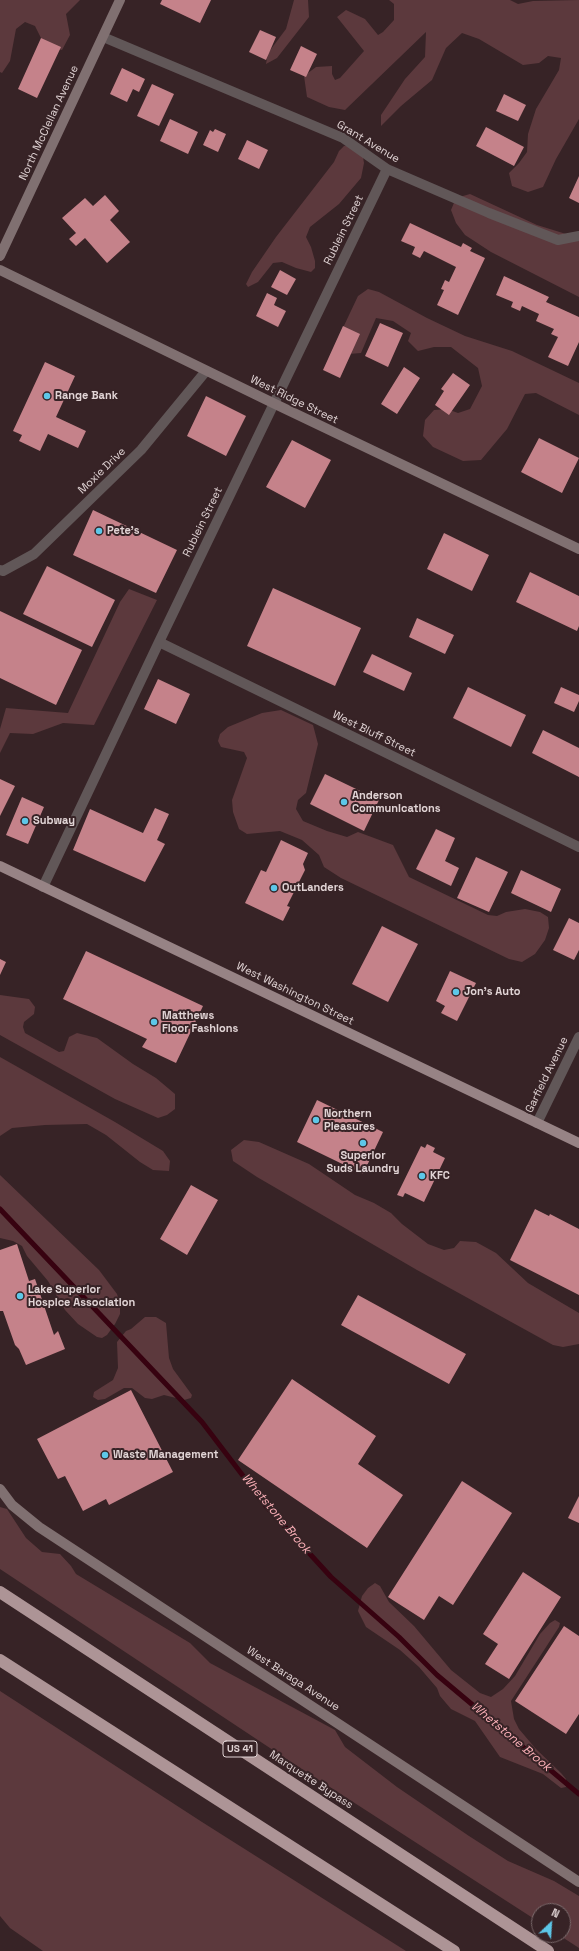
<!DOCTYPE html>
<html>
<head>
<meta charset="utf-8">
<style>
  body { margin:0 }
  #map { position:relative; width:579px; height:1951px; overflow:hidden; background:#372326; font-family:"Space Grotesk",sans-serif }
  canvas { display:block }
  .north { position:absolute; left:531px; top:1903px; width:40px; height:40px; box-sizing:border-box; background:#372326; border:1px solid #7b6a6c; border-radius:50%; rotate:25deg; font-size:11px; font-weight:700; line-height:16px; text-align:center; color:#e1d4d5 }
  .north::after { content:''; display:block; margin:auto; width:14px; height:18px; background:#5dc7e8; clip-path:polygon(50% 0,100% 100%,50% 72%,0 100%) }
</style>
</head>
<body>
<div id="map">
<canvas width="579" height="1951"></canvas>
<div class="north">N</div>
</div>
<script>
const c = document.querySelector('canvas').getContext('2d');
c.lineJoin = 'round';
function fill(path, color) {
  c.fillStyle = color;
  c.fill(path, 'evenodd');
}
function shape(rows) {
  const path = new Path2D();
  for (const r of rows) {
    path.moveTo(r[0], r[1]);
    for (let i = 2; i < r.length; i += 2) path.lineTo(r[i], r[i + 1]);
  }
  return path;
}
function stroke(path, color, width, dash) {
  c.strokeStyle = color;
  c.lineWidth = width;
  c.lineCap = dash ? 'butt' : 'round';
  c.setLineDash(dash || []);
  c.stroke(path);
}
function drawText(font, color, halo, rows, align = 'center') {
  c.font = font + ' "Space Grotesk",sans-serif';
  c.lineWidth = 4;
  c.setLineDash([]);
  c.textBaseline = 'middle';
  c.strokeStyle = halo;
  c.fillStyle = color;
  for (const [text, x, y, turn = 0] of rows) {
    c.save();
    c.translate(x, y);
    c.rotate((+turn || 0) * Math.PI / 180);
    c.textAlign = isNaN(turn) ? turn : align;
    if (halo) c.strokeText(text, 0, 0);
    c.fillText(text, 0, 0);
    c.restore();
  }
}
fill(shape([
  [0,0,80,0,66,14,70,35,62,50,53,48,41,38,35,26,25,22,16,29,10,61,2,73,0,72],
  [294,0,308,0,309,17,277,58,266,64,268,53,286,29],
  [389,0,510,0,518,4,533,1,579,0,579,119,556,159,543,187,528,192,512,186,509,173,519,163,527,152,528,134,536,109,559,70,561,58,548,56,539,63,523,65,479,39,462,33,446,48,432,80,401,106,381,126,381,115,405,79,425,57,426,32,345,110,329,107,307,97,304,76,316,67,332,66,332,74,335,80,340,78,364,51,337,17,346,10,365,19,378,35,383,32,394,20,394,4],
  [351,145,363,157,364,163,361,178,339,204,310,227,306,237,311,247,315,261,315,268,311,272,296,268,282,262,273,263,258,282,248,287,246,284,252,272,276,237,334,162,339,151,344,146],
  [470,194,537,225,579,238,579,297,491,252,465,235,456,223,451,210,456,198],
  [368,289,379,292,427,318,465,336,512,351,579,383,579,415,536,393,525,394,507,429,481,460,463,461,433,447,423,436,425,420,434,410,447,409,458,413,470,409,482,386,478,368,451,347,434,347,418,351,408,341,411,333,393,321,376,318,361,353,349,354,341,332,358,296],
  [129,589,157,600,94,725,63,723,33,734,10,733,0,753,0,729,6,708,68,713,120,602],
  [281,710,313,725,318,744,306,793,298,800,296,809,303,821,327,831,347,837,358,832,393,845,409,877,488,915,497,916,506,912,525,909,540,912,548,917,549,928,545,940,535,954,522,962,509,959,341,878,324,867,319,855,302,840,280,831,247,834,239,829,233,812,232,800,247,758,244,752,221,747,218,741,220,734,228,727,262,713],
  [0,995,29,999,35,1007,34,1014,24,1022,23,1027,25,1033,59,1052,64,1051,69,1037,77,1033,97,1038,133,1064,156,1078,175,1094,175,1109,167,1115,158,1118,115,1099,0,1035],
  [0,1057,115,1122,163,1151,170,1161,169,1171,153,1170,140,1162,106,1135,87,1124,45,1125,12,1128,0,1136],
  [244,1140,259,1142,309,1164,355,1195,374,1203,391,1213,402,1224,428,1244,444,1250,454,1248,460,1241,476,1242,496,1253,528,1283,579,1313,579,1344,563,1347,553,1345,417,1270,257,1177,233,1161,231,1150],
  [0,1175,99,1270,117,1294,120,1304,120,1314,115,1324,107,1335,102,1338,97,1337,78,1324,65,1310,48,1281,27,1256,22,1246,13,1241,0,1238],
  [145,1317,156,1317,166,1323,169,1358,173,1369,192,1395,191,1398,184,1400,164,1395,152,1399,145,1398,132,1388,124,1388,105,1399,98,1400,93,1397,94,1392,113,1380,118,1368,117,1342,126,1331,131,1329],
  [0,1507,7,1509,26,1538,42,1552,60,1554,71,1566,76,1574,190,1643,210,1663,335,1730,345,1747,397,1787,469,1836,508,1861,554,1881,579,1896,579,1948,559,1935,563,1935,563,1911,539,1911,539,1922,288,1760,0,1569],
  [375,1583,380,1586,389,1602,414,1626,451,1670,480,1693,491,1697,503,1689,515,1676,540,1634,550,1623,555,1620,560,1623,559,1627,511,1701,514,1719,519,1729,536,1749,561,1773,566,1779,566,1787,561,1788,543,1774,500,1757,475,1721,451,1709,440,1696,437,1688,419,1667,400,1650,366,1627,358,1611,362,1596,368,1588],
  [0,1691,202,1822,406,1951,43,1951,10,1928,0,1916]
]), '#5c393d');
stroke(shape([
  [0,1209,202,1422,266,1506,331,1577,399,1637,437,1675,579,1794]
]), '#370210', 5);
fill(shape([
  [162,0,211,0,200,23,160,4],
  [260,30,276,37,266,60,249,52],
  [41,38,61,47,37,98,18,89],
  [301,46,317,54,306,77,290,70],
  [122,68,145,79,139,92,133,89,127,102,110,94],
  [152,84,174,94,159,126,137,116],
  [504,94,526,105,518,121,496,111],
  [170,119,198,132,188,154,160,141],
  [486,127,524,147,514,166,476,146],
  [215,129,226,134,218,152,203,145,210,130,213,132],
  [247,140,268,150,259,169,238,159],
  [579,176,579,203,569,198],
  [105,195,119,211,110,220,130,242,107,263,85,238,76,246,69,239,76,233,62,218,85,198,93,206],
  [410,223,461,247,463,243,472,248,470,251,485,258,458,315,437,305,444,290,441,289,445,280,449,282,456,267,424,251,420,258,412,254,415,247,401,241],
  [280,270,296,279,287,295,271,287],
  [504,276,549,297,546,302,579,317,579,342,568,366,548,357,558,337,551,334,554,329,536,321,539,314,522,306,520,311,511,307,513,302,496,295],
  [267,293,277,298,274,305,286,311,278,327,256,316],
  [380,323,403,333,388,367,365,356],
  [343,326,360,334,340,378,323,370],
  [45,362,75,376,56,417,86,431,78,448,48,434,40,451,19,441,22,435,13,431],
  [404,367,420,378,397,414,381,404],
  [453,373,470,385,449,415,435,405,444,391,441,389],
  [206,396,246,416,226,456,187,436],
  [539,438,579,458,562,493,521,472],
  [292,440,331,460,305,508,266,487],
  [93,510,177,550,156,593,73,555],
  [444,533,489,555,472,591,427,569],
  [47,566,115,600,92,647,23,614],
  [530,572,579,596,579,626,577,631,516,602],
  [273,588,361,628,335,686,247,646],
  [0,611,82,650,56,705,0,678],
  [417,618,454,635,445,654,409,637],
  [372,654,412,673,404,691,363,672],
  [158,679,190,694,176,724,144,709],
  [468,687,526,715,511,747,453,718],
  [561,687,579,695,579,701,574,712,554,703],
  [543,730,579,748,579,777,532,753],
  [325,774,379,800,364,831,310,804],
  [0,779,15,786,0,816],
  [22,797,44,807,28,844,6,835],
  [155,808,169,814,157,840,165,844,145,882,73,850,90,809,143,833],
  [436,829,455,838,445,861,459,868,451,886,416,869],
  [281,840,308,853,303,864,305,870,287,906,290,907,283,921,245,903,261,870,266,872],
  [476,857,508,872,489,912,457,898],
  [521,870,561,889,551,912,511,893],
  [569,918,579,923,579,950,574,960,553,950],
  [382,926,418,944,388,1002,352,984],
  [86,951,203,1006,176,1063,142,1047,147,1039,63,999],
  [0,959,6,962,0,975],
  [450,971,476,983,457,1021,441,1013,445,1006,436,1001],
  [317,1100,383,1132,363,1174,297,1142],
  [427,1144,435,1148,433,1152,445,1158,424,1202,405,1193,403,1197,397,1195,421,1146,425,1148],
  [191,1185,218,1200,187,1255,160,1239],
  [535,1209,549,1216,550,1214,579,1229,579,1295,510,1260],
  [17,1244,29,1281,35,1279,54,1335,58,1331,65,1349,26,1365,19,1349,15,1345,3,1311,0,1311,0,1250],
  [358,1295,466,1354,449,1384,341,1325],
  [292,1379,376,1436,358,1464,403,1495,367,1548,238,1460],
  [131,1390,173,1472,109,1505,106,1499,83,1511,65,1476,58,1479,37,1439],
  [462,1481,512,1513,453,1605,439,1596,424,1620,388,1597],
  [579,1496,579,1523,568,1518],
  [523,1572,561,1597,509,1679,485,1664,498,1644,483,1634],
  [564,1626,579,1636,579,1714,566,1734,515,1701]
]), '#c5828a');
stroke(shape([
  [103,37,343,138,387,169,489,213,558,240,579,236],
  [0,570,3,571,34,554,141,450,206,371],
  [159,642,579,847],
  [43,887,159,642,387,169],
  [537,1123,579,1037]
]), '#615758', 10);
stroke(shape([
  [0,256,120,0],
  [0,270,273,403,579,549],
  [0,1489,12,1505,39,1527,579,1882]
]), '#807071', 10);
stroke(shape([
  [0,866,579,1143]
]), '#978385', 10);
stroke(shape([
  [0,1592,548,1951],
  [0,1660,454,1951]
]), '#ad9496', 12);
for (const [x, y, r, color] of [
  [47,396,4,"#5dc7e8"],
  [99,531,4,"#5dc7e8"],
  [344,802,4,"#5dc7e8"],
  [25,821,4,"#5dc7e8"],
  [274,888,4,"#5dc7e8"],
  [456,992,4,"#5dc7e8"],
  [154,1022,4,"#5dc7e8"],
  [316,1120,4,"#5dc7e8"],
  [363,1143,4,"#5dc7e8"],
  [422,1176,4,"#5dc7e8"],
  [20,1296,4,"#5dc7e8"],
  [105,1455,4,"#5dc7e8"]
]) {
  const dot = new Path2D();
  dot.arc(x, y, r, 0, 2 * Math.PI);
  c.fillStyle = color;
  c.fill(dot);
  stroke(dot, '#372326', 1.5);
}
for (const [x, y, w] of [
  [240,1749,34]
]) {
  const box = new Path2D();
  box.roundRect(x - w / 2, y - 8, w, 16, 3);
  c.fillStyle = '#372326';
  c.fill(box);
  stroke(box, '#e1d4d5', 1);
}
drawText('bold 10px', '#e1d4d5', null, [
  ["US 41",240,1749]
]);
drawText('11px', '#e1d4d5', '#372326', [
  ["North McClellan Avenue",49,123,-65],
  ["Grant Avenue",368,142,31],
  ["Rublein Street",344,230,-64],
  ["West Ridge Street",294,400,26],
  ["Moxie Drive",102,471,-44],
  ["Rublein Street",203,522,-64],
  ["West Bluff Street",374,734,26],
  ["West Washington Street",295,994,26],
  ["Garfield Avenue",547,1075,-64],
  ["West Baraga Avenue",293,1679,33],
  ["Marquette Bypass",311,1780,33]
]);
drawText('bold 11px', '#e1d4d5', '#372326', [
  ["Range Bank",55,396],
  ["Pete's",107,531],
  ["Anderson",352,796],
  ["Communications",352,809],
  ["Subway",33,821],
  ["OutLanders",282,888],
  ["Jon's Auto",464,992],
  ["Matthews",162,1016],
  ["Floor Fashions",162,1029],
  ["Northern",324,1114],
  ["Pleasures",324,1127],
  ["Superior",363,1156,"center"],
  ["Suds Laundry",363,1169,"center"],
  ["KFC",430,1176],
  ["Lake Superior",28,1290],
  ["Hospice Association",28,1303],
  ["Waste Management",113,1455]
], 'left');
drawText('italic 12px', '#fdb1b9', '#372326', [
  ["Whetstone Brook",276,1514,50],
  ["Whetstone Brook",511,1737,40]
]);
</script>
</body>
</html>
